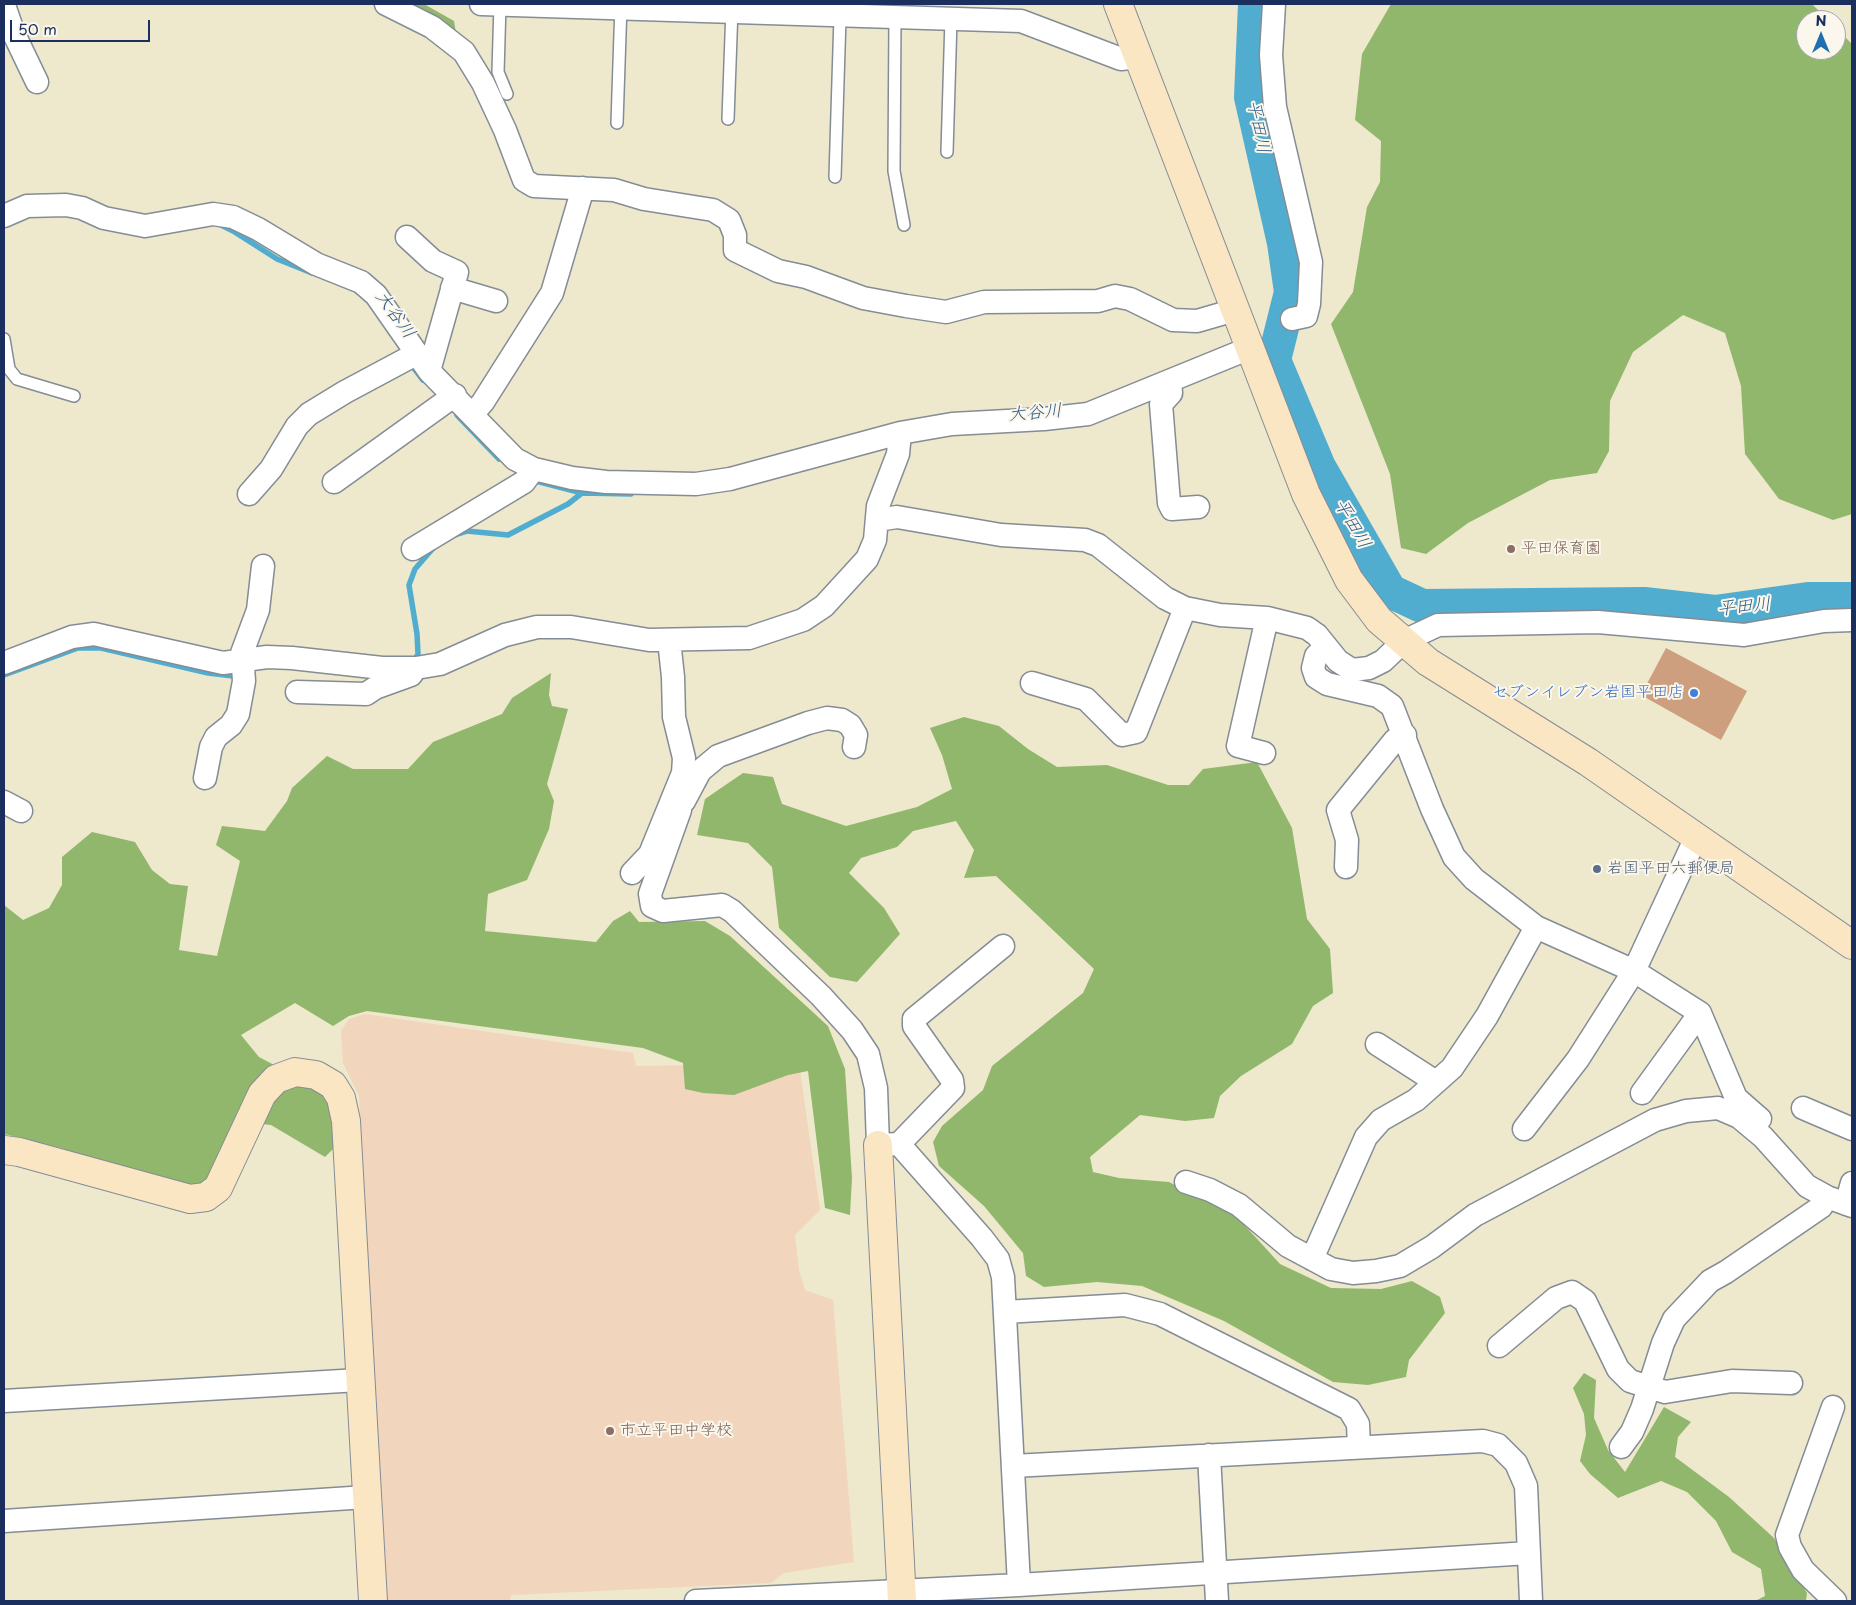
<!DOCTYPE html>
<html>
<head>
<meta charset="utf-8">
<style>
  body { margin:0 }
  #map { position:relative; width:1856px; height:1605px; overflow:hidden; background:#eee8cc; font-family:"Playpen Sans",sans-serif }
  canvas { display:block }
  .frame { position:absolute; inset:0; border:5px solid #1b2f5e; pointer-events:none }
  .north { position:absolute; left:1796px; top:10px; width:50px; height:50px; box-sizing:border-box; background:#fbf7ec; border:1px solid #a1a7b3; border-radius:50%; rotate:0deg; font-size:14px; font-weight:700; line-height:20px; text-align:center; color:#1b2f5e }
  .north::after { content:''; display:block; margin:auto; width:18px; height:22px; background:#1f6fb2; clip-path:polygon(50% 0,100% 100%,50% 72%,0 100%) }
  .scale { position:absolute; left:10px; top:20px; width:140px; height:22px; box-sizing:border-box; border:2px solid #1b2f5e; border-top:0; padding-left:6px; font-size:15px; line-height:18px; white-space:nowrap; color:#1b2f5e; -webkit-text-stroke:4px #fbf7ec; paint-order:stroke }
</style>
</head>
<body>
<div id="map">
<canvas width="1856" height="1605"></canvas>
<div class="frame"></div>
<div class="north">N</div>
<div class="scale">50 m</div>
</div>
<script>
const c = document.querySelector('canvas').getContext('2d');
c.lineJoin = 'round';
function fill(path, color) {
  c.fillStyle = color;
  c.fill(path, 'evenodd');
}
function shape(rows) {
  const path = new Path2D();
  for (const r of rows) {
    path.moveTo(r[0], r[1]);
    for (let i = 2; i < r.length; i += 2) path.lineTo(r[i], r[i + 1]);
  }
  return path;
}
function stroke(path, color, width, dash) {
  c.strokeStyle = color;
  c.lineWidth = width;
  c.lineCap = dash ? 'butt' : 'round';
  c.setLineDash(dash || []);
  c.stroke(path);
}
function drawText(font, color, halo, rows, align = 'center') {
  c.font = font + ' "Playpen Sans","Klee One",sans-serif';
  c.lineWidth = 4;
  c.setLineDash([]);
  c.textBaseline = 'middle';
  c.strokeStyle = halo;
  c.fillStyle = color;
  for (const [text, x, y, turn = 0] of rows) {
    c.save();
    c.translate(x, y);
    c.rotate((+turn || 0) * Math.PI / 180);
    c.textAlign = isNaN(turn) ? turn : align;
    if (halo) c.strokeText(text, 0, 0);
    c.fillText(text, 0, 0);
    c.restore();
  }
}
fill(shape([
  [365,1014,633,1053,636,1066,799,1064,820,1210,795,1235,799,1270,805,1290,833,1300,854,1562,784,1573,771,1583,511,1595,510,1601,390,1601,385,1597,359,1096,343,1063,341,1031,349,1019]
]), '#f1d5bd');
fill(shape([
  [397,4,424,4,454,21,456,33],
  [1391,4,1812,4,1828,20,1806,20,1806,50,1836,50,1836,28,1852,44,1852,514,1833,520,1779,499,1745,454,1741,386,1725,333,1683,315,1633,352,1610,401,1609,451,1597,473,1550,480,1468,523,1426,554,1401,548,1390,474,1331,324,1353,292,1367,207,1380,182,1381,141,1355,120,1362,54],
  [551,673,549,695,552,706,568,709,547,784,554,801,549,829,527,880,488,894,485,931,596,942,613,921,630,911,639,922,705,921,730,936,828,1026,845,1069,852,1178,850,1215,825,1208,808,1071,788,1075,734,1095,703,1093,685,1089,683,1063,643,1048,367,1011,349,1016,333,1026,295,1003,241,1035,259,1057,312,1085,327,1097,336,1146,325,1157,271,1125,240,1122,204,1186,168,1185,61,1148,4,1134,4,905,23,920,49,908,62,885,62,857,92,832,135,842,152,870,170,884,188,886,179,950,217,956,240,861,216,845,222,826,265,831,287,801,292,788,327,756,353,769,408,769,433,742,502,714,512,698],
  [964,717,999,726,1028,749,1057,767,1107,765,1168,785,1189,785,1203,769,1257,762,1292,828,1307,919,1330,949,1333,993,1313,1006,1292,1044,1241,1076,1220,1096,1214,1118,1185,1121,1140,1115,1090,1157,1093,1172,1119,1178,1169,1182,1238,1218,1280,1264,1331,1288,1381,1289,1412,1281,1440,1297,1445,1313,1409,1360,1406,1377,1368,1385,1333,1382,1224,1321,1142,1286,1097,1282,1044,1287,1026,1276,1023,1253,984,1206,939,1166,933,1142,942,1126,983,1090,992,1066,1083,993,1094,969,996,876,964,878,974,850,956,821,913,831,897,847,861,858,849,873,884,908,900,934,857,982,830,977,779,928,772,867,748,843,697,835,705,799,743,773,773,777,782,804,846,826,917,807,952,789,942,755,930,728],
  [1584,1373,1596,1380,1594,1418,1608,1450,1625,1472,1664,1407,1691,1422,1678,1437,1675,1457,1729,1497,1774,1538,1807,1593,1806,1601,1755,1601,1765,1596,1761,1569,1732,1552,1716,1521,1687,1492,1661,1481,1618,1498,1590,1474,1580,1461,1586,1435,1584,1414,1573,1388]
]), '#91b76c');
stroke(shape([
  [219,224,233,231,277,259,312,273],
  [410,363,423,380],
  [457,415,499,459],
  [532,480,582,493,631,494],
  [454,535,467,531,508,535,568,504,582,493],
  [414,661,418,654,417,634,409,585,415,569,435,546],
  [4,675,78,648,101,648,208,673,233,676]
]), '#50adcf', 5.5);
stroke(shape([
  [1255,4,1251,97,1284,243,1291,292,1274,360,1319,467,1390,591,1422,606,1644,604,1715,612,1808,599,1852,599]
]), '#50adcf', 34);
fill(shape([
  [1666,648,1747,691,1721,740,1641,695]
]), '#cd9f7f');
const lane = shape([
  [500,4,498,72,507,94],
  [895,18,894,171,904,225],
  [728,119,732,8],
  [617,123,621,4],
  [947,152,951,19],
  [835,177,840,17],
  [4,339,9,369,17,379,74,396]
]);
const street = shape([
  [386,4,432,27,464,52,483,83,505,130,524,180,534,186,614,190,644,199,713,210,729,220,735,235,735,250,778,271,806,277,863,298,906,306,946,312,984,302,1098,301,1115,296,1130,299,1173,320,1197,321,1235,310],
  [481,4,1021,21,1121,59,1139,57],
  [1274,4,1271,55,1275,107,1311,262,1309,304,1306,316,1292,319],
  [4,5,14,34,37,82],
  [4,216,27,206,66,205,82,208,104,218,145,226,213,214,233,217,258,229,316,264,361,282,376,295,429,371,515,459,534,469,572,478,606,482,696,484,730,479,900,433,952,424,1044,419,1088,414,1250,348],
  [407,237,433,261,457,272,429,371],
  [452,288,496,301],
  [1170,381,1171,393,1161,404,1169,503,1172,509,1198,507],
  [472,415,483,402,552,293,583,188],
  [334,482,455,395],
  [249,494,271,469,297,426,309,414,345,392,416,354],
  [877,520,897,517,1001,535,1085,540,1098,545,1165,598,1185,608,1220,615,1267,618,1307,628,1317,635,1338,661,1352,670,1369,668,1383,661,1404,641,1438,625,1598,622,1744,635,1824,621,1852,620],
  [413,549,524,482,534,469],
  [1326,647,1316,656,1313,668,1316,677,1327,684,1378,696,1392,706,1432,809,1454,857,1474,879,1536,927,1634,971,1578,1059,1524,1129],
  [4,663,72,637,94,634,223,663,267,657,292,658,382,668,416,668,440,664,505,635,537,627,571,627,649,640,749,638,803,620,824,606,867,559,875,540,878,506,898,454,900,433],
  [1032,683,1086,699,1122,735,1136,732,1185,608],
  [297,692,366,694,375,688,411,675,415,669],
  [1264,753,1238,746,1267,618],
  [205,778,211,747,216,737,231,725,238,714,244,681,242,653,258,610,263,566],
  [684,801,700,771,718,756,808,723,827,718,842,720,850,725,856,735,854,747],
  [4,802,21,811],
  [680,810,650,894,652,906,663,911,722,905,732,911,821,996,852,1030,868,1054,876,1088,878,1145,899,1144,953,1088,952,1080,914,1026,914,1019,1003,946],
  [1698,839,1691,848,1634,971,1700,1013,1736,1098,1760,1119],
  [1346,867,1347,840,1338,810,1395,740,1405,735],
  [632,873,650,854,683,773,684,758,674,717,673,677,669,640],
  [1377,1044,1436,1082],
  [1642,1093,1700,1013],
  [1803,1108,1852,1129],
  [899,1144,982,1238,998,1259,1003,1277,1019,1585],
  [1186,1182,1210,1190,1239,1205,1288,1246,1331,1269,1353,1273,1376,1271,1400,1266,1432,1247,1475,1215,1655,1120,1686,1111,1718,1108,1739,1117,1763,1137,1807,1186,1827,1197,1852,1206],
  [1846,1204,1852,1183],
  [1312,1259,1366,1137,1381,1120,1416,1100,1452,1068,1487,1016,1536,927],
  [1005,1312,1125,1305,1160,1314,1349,1409,1358,1424,1359,1447],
  [1499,1346,1556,1298,1572,1292,1585,1301,1618,1369,1630,1381,1665,1392,1732,1381,1791,1383],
  [4,1401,359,1380],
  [1833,1407,1787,1535,1790,1547,1803,1570,1835,1601],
  [1621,1447,1632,1432,1642,1409,1663,1343,1674,1319,1710,1281,1726,1272,1821,1207,1827,1197],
  [1209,1455,1217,1601],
  [1013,1466,1483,1441,1498,1445,1516,1463,1526,1486,1531,1601],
  [4,1521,366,1497],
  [696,1601,1019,1585,1529,1553]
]);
const secondary = shape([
  [1118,4,1306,494,1349,580,1379,620,1428,662,1588,762,1852,945],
  [878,1145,902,1601],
  [4,1150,19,1152,190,1199,206,1197,218,1188,262,1094,276,1079,295,1072,316,1075,333,1085,341,1098,346,1121,373,1601]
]);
stroke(lane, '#848c95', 14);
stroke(street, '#848c95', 25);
stroke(secondary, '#848c95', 30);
stroke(lane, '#fff', 11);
stroke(street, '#fff', 22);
stroke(secondary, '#fbe6c3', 28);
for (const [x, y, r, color] of [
  [1511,549,5,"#8d6e63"],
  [1694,693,5,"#3f7fe0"],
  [1597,869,5,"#5c6f8a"],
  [610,1431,5,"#8d6e63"]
]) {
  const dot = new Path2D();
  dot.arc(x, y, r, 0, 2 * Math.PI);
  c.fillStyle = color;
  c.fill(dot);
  stroke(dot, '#fbf7ec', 2);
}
drawText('16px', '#785e54', '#fbf7ec', [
  ["平田保育園",1521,549],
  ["市立平田中学校",620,1431]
], 'left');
drawText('16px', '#366cbe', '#fbf7ec', [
  ["セブンイレブン岩国平田店",1684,693]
], 'right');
drawText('16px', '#4e5e75', '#fbf7ec', [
  ["岩国平田六郵便局",1607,869]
], 'left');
drawText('italic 18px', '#2e5b86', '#fbf7ec', [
  ["平田川",1258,127,78],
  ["大谷川",395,315,54],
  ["大谷川",1035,413,-5],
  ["平田川",1352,524,60],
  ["平田川",1744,607,-6]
]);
</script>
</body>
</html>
